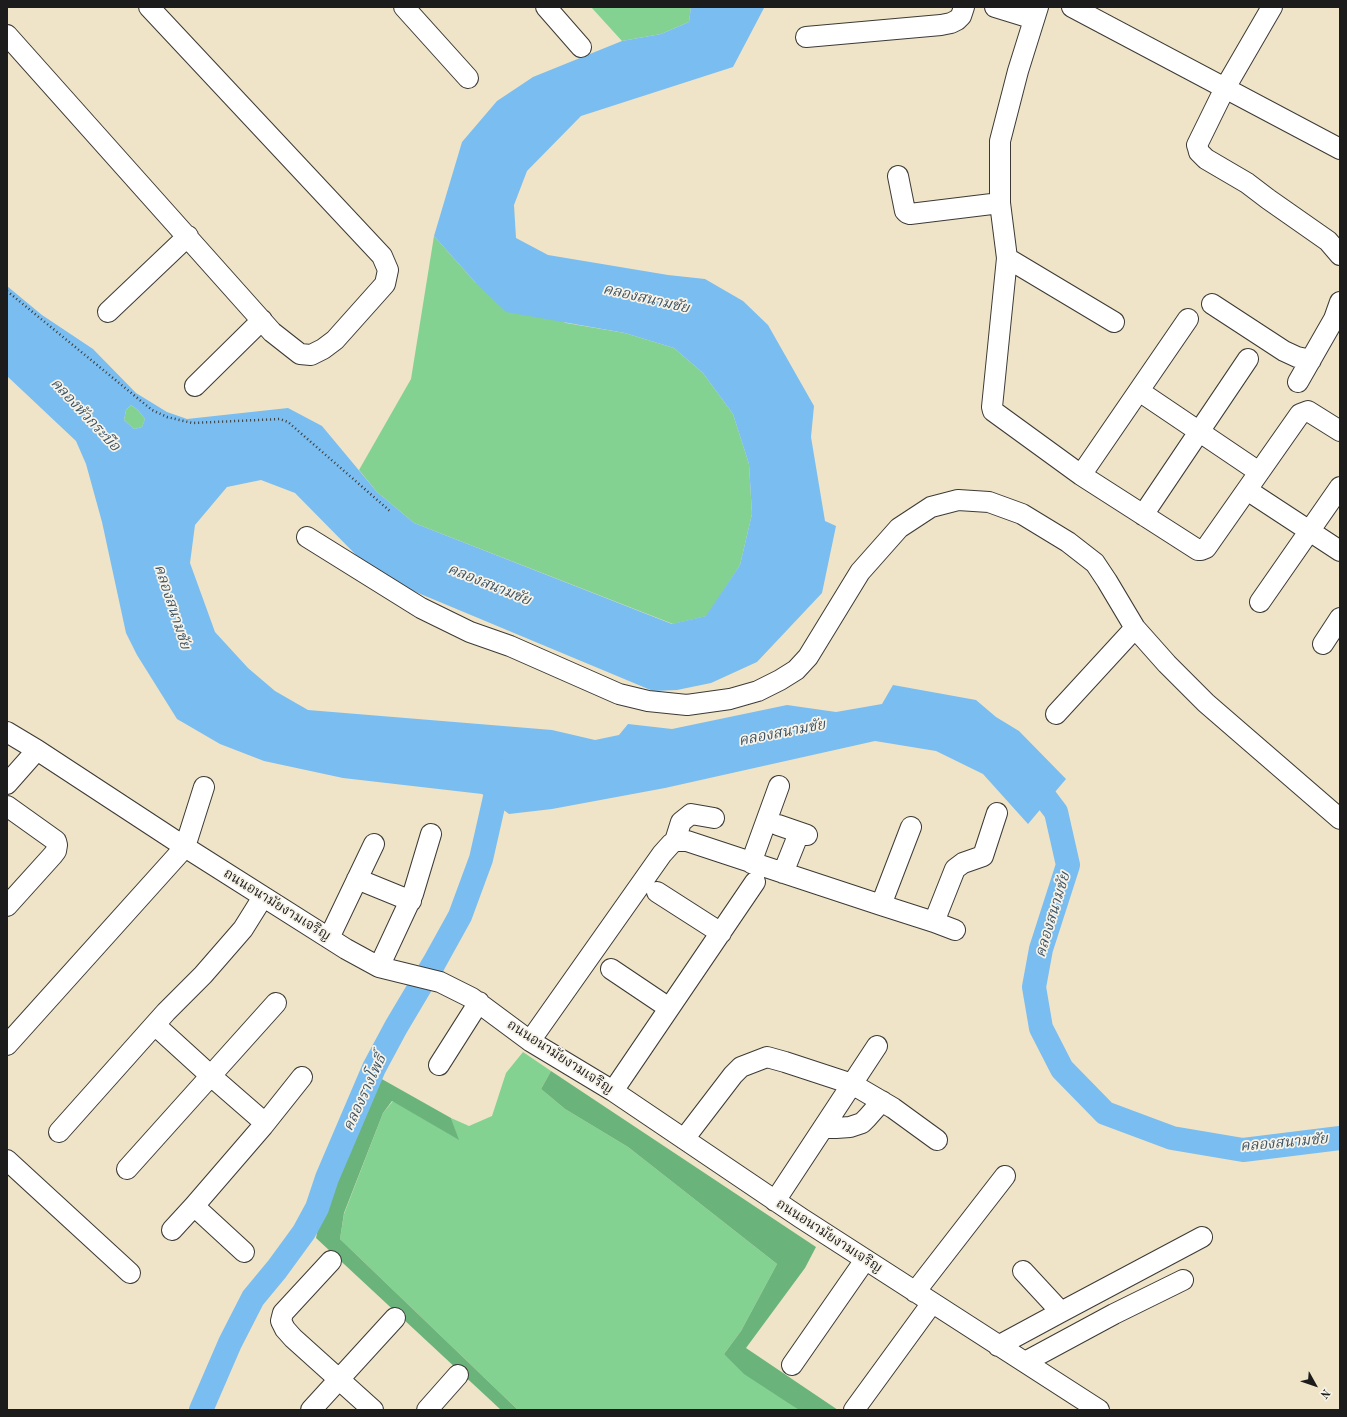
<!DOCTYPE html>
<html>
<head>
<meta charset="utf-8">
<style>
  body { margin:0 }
  #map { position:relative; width:1347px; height:1417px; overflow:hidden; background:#efe4c7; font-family:"Old Standard TT",serif }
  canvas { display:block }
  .frame { position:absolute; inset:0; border:8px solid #1c1c1c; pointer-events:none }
  .north { position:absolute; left:1295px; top:1365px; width:40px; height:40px; -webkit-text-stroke:3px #f7f3e8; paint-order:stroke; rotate:130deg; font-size:11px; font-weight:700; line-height:16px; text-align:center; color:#1c1c1c }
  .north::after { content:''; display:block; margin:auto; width:14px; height:18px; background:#1c1c1c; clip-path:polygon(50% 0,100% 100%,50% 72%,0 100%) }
</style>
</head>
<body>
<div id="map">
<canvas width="1347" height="1417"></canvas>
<div class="frame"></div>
<div class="north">N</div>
</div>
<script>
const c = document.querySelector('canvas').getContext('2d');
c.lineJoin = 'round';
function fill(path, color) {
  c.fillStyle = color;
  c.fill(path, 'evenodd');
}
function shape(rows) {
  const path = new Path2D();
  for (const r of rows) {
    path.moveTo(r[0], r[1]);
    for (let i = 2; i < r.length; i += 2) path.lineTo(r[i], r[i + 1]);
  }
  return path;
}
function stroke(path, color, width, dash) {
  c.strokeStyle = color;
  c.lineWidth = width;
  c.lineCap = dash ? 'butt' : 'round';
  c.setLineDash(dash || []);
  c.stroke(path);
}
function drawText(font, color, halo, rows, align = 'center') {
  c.font = font + ' "Old Standard TT","Noto Serif Thai",serif';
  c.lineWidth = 3.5;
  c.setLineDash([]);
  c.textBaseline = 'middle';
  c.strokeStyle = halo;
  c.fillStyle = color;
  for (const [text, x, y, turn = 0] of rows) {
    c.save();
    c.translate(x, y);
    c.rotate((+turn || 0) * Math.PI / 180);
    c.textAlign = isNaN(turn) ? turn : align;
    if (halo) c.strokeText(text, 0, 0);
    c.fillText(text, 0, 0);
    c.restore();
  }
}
fill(shape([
  [591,7,691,7,689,22,661,34,622,41],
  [434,236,475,282,566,323,625,333,674,348,703,373,733,414,749,464,752,514,740,565,707,616,673,624,414,523,377,492,359,470,411,379],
  [131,405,138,410,145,419,142,427,134,429,124,420,126,410],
  [523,1052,551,1071,541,1089,565,1109,628,1147,777,1264,741,1331,724,1354,799,1410,518,1410,340,1239,344,1214,383,1113,393,1101,458,1139,451,1118,469,1126,492,1116,506,1073]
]), '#83d291');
fill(shape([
  [551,1071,816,1247,805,1268,746,1348,838,1410,799,1410,744,1374,724,1354,741,1331,777,1264,628,1147,565,1109,541,1089],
  [380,1078,451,1118,459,1140,392,1101,383,1113,344,1213,340,1239,518,1410,501,1410,316,1238,324,1201,370,1091]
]), '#6ab47b');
fill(shape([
  [691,7,764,7,764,8,733,67,581,116,527,171,514,205,516,238,548,255,668,275,705,279,743,301,768,325,814,406,811,437,825,521,836,526,822,593,757,662,711,683,677,690,653,691,411,590,362,561,295,493,261,480,227,487,195,525,190,563,215,632,248,668,275,691,308,710,552,730,595,740,619,735,628,724,672,729,787,705,836,712,882,704,893,685,976,700,996,717,1019,731,1066,779,1028,824,983,774,936,751,875,741,665,788,552,809,509,814,482,794,343,778,264,761,220,744,177,719,137,655,126,633,102,522,86,464,76,441,7,376,7,286,42,315,93,349,136,393,167,412,187,419,288,408,322,426,377,492,414,523,672,624,706,616,740,565,752,514,749,464,733,414,703,373,674,348,625,333,506,312,475,282,434,236,462,142,497,101,533,77,622,41,661,34,689,22],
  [131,405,138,410,145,419,142,427,134,429,124,420,126,410]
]), '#7abdf0');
stroke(shape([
  [1028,775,1056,812,1068,865,1041,949,1034,987,1041,1028,1062,1069,1105,1113,1172,1138,1243,1150,1340,1138],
  [201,1410,230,1343,253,1298,277,1269,304,1232,317,1208,327,1178,374,1068,396,1027,434,963,460,916,481,859,501,771]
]), '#7abdf0', 24);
const minor = shape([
  [404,7,468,78],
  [546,7,581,47],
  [995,7,1034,19],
  [1038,7,1018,71,1000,141,1000,203,1007,258,992,407,993,411,1081,475,1198,550,1201,550,1206,548,1300,414,1308,411,1340,431],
  [1072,7,1340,149],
  [1272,7,1225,88,1197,145,1198,148,1199,152,1206,159,1247,183,1268,199,1328,241,1340,255],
  [7,35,272,332,300,354,311,355,323,349,335,340,385,284,388,270,382,256,149,7],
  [806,37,941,25,951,23,957,20,961,16,964,7],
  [898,176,905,211,907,213,910,214,1000,203],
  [1007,258,1114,322],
  [1212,304,1284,351,1297,357,1311,360],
  [108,312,188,236],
  [1298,382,1334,319,1340,302],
  [195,386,262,320],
  [1139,391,1259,472],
  [1081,475,1188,319],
  [1247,490,1340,551],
  [1143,515,1248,359],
  [307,537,421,608,470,632,510,646,619,694,648,701,687,705,730,699,758,691,780,680,796,670,808,657,860,572,899,528,931,507,958,500,989,502,1022,514,1068,542,1095,563,1107,581,1135,628,1167,664,1206,703,1340,819],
  [1260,602,1340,487],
  [1323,644,1340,618],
  [1056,714,1135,628],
  [7,732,37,750,185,847,346,949,379,967,440,982,472,998,530,1041,613,1091,801,1218,1099,1410],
  [7,784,37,750],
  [7,806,56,841,57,845,56,851,53,855,7,906],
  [778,825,807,835],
  [675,841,681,822,691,814,714,818],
  [751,863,779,786],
  [783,873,799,833],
  [357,879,411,901],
  [657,892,721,933],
  [881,905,911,827],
  [934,922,955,869,963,863,983,856,997,813],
  [329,938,374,844],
  [379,967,413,894,431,834],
  [611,969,669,1008],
  [155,1025,211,1076,265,1123],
  [530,1041,662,854,671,844,675,841,687,841,881,905,934,922,955,930],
  [7,1045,185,847,204,787],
  [439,1065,479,1002],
  [613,1091,755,882],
  [823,1128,836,1128,850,1127,862,1123,867,1118,882,1101],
  [59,1132,166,1012,203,975,243,929,263,897],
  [684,1139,733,1075,741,1067,767,1057,785,1062,852,1084,893,1108,937,1140],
  [7,1160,130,1273],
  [127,1169,276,1003],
  [775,1201,877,1046],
  [172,1230,194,1206],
  [244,1252,194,1206,263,1126,302,1077],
  [331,1261,283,1313,281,1321,285,1329,293,1338,373,1410],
  [1023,1271,1061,1312],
  [915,1292,1005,1176],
  [998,1346,1061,1312,1202,1237],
  [1025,1362,1114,1314,1183,1280],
  [792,1365,865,1260],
  [311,1410,395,1318],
  [427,1410,458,1375],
  [854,1410,932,1303]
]);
stroke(minor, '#3c3a36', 22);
stroke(shape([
  [7,291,152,410,167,417,192,423,280,419,288,422,391,512]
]), '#3c3a36', 2.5, [1, 3]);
stroke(minor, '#fff', 20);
drawText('14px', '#1c1c1c', '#f7f3e8', [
  ["ถนนอนามัยงามเจริญ",277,905,32],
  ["ถนนอนามัยงามเจริญ",560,1057,33],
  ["ถนนอนามัยงามเจริญ",829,1236,33]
]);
drawText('italic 15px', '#3d5466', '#f7f3e8', [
  ["คลองสนามชัย",646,299,13],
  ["คลองหัวกระบือ",85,415,47],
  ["คลองสนามชัย",489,585,22],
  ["คลองสนามชัย",172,607,72],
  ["คลองสนามชัย",782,733,-11],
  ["คลองสนามชัย",1053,915,-73],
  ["คลองรางโพธิ์",365,1093,-65],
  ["คลองสนามชัย",1284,1143,-5]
]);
</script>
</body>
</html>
